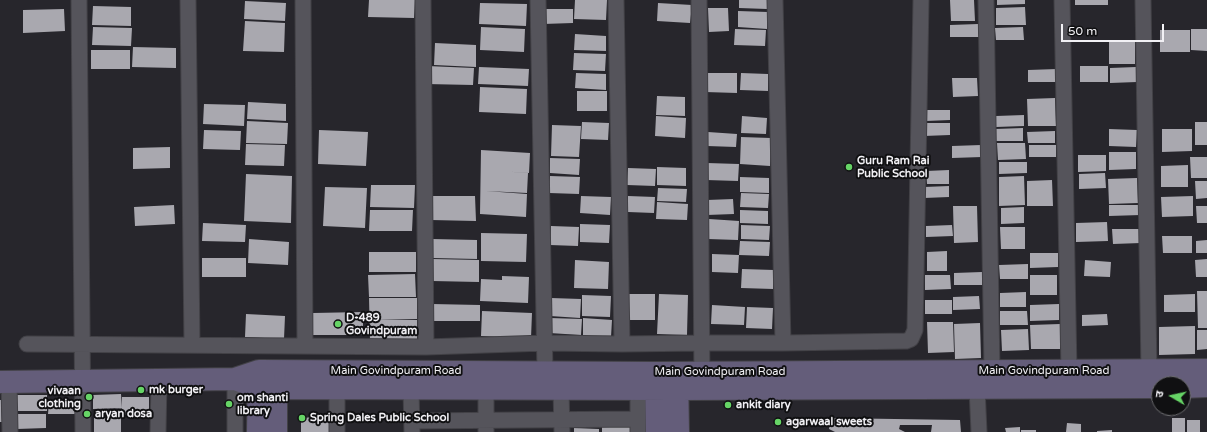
<!DOCTYPE html>
<html>
<head>
<meta charset="utf-8">
<style>
  body { margin:0 }
  #map { position:relative; width:1207px; height:432px; overflow:hidden; background:#27262c; font-family:"Varela Round","Noto Sans Devanagari",sans-serif }
  canvas { display:block }
  .north { position:absolute; left:1151px; top:376px; width:40px; height:40px; box-sizing:border-box; background:#101012; border:1px solid #6a6a6d; border-radius:50%; rotate:279deg; font-size:11px; font-weight:700; line-height:16px; text-align:center; color:#f2f1f5 }
  .north::after { content:''; display:block; margin:auto; width:14px; height:18px; background:#66d466; clip-path:polygon(50% 0,100% 100%,50% 72%,0 100%) }
  .scale { position:absolute; left:1061px; top:24px; width:103px; height:18px; box-sizing:border-box; border:2px solid #f2f1f5; border-top:0; padding-left:5px; font-size:12px; line-height:14px; white-space:nowrap; color:#f2f1f5; -webkit-text-stroke:3px #101012; paint-order:stroke }
</style>
</head>
<body>
<div id="map">
<canvas width="1207" height="432"></canvas>
<div class="north">उ</div>
<div class="scale">50 m</div>
</div>
<script>
const c = document.querySelector('canvas').getContext('2d');
c.lineJoin = 'round';
function fill(path, color) {
  c.fillStyle = color;
  c.fill(path, 'evenodd');
}
function shape(rows) {
  const path = new Path2D();
  for (const r of rows) {
    path.moveTo(r[0], r[1]);
    for (let i = 2; i < r.length; i += 2) path.lineTo(r[i], r[i + 1]);
  }
  return path;
}
function stroke(path, color, width, dash) {
  c.strokeStyle = color;
  c.lineWidth = width;
  c.lineCap = dash ? 'butt' : 'round';
  c.setLineDash(dash || []);
  c.stroke(path);
}
function drawText(font, color, halo, rows, align = 'center') {
  c.font = font + ' "Varela Round",sans-serif';
  c.lineWidth = 4;
  c.setLineDash([]);
  c.textBaseline = 'middle';
  c.strokeStyle = halo;
  c.fillStyle = color;
  for (const [text, x, y, turn = 0] of rows) {
    c.save();
    c.translate(x, y);
    c.rotate((+turn || 0) * Math.PI / 180);
    c.textAlign = isNaN(turn) ? turn : align;
    if (halo) c.strokeText(text, 0, 0);
    c.fillText(text, 0, 0);
    c.restore();
  }
}
fill(shape([
  [369,0,415,0,414,18,368,17],
  [575,0,607,0,606,20,574,19],
  [739,0,767,0,767,9,739,8],
  [950,0,974,0,975,21,951,21],
  [997,0,1025,0,1025,4,997,5],
  [1075,0,1108,0,1108,5,1075,5],
  [245,1,286,3,285,21,244,19],
  [480,3,527,4,526,26,479,24],
  [658,3,692,5,690,23,657,21],
  [93,6,131,7,131,26,92,25],
  [1025,7,1026,25,996,25,996,8],
  [708,8,728,8,729,31,709,32],
  [64,9,65,31,23,33,23,10],
  [543,9,573,9,573,23,543,24],
  [738,11,768,12,767,29,738,27],
  [245,21,285,23,284,52,243,51],
  [978,24,979,37,950,37,950,25],
  [93,27,132,28,131,46,92,45],
  [481,27,525,29,524,52,480,50],
  [1023,27,1024,40,996,40,995,28],
  [735,29,766,30,765,46,734,45],
  [1191,29,1207,29,1207,51,1191,50],
  [1160,30,1190,30,1190,52,1160,52],
  [575,34,606,36,606,51,574,50],
  [1109,40,1135,40,1135,64,1109,64],
  [435,43,476,45,476,67,434,65],
  [133,47,176,48,176,68,132,67],
  [91,50,130,50,130,69,91,69],
  [574,53,606,54,605,71,573,70],
  [427,66,474,68,473,85,426,84],
  [1080,66,1108,66,1108,82,1080,82],
  [479,67,529,69,528,86,478,84],
  [1136,67,1137,82,1110,83,1110,68],
  [1057,69,1057,82,1028,82,1028,70],
  [576,73,606,74,606,90,575,88],
  [706,73,737,73,737,93,705,92],
  [741,73,768,74,768,91,740,90],
  [952,78,977,78,978,96,953,97],
  [480,87,527,89,526,114,479,112],
  [577,91,607,91,607,111,577,111],
  [657,96,685,97,685,116,656,115],
  [1055,98,1056,126,1028,126,1027,99],
  [248,102,286,104,286,121,247,119],
  [204,104,245,105,244,126,203,124],
  [925,110,950,110,950,120,926,121],
  [1024,115,1024,126,996,127,996,116],
  [656,116,686,118,685,138,655,136],
  [742,116,767,118,766,134,741,133],
  [247,121,288,123,287,144,246,143],
  [582,122,609,123,608,140,581,139],
  [1195,122,1207,122,1207,145,1195,145],
  [924,123,950,123,950,135,924,136],
  [552,125,581,126,579,157,551,156],
  [1023,128,1023,141,996,141,995,129],
  [1109,129,1137,130,1136,147,1109,146],
  [1162,129,1192,129,1192,151,1162,152],
  [204,130,241,131,240,150,203,149],
  [319,130,368,132,366,166,318,164],
  [1055,131,1055,143,1028,143,1027,132],
  [708,132,737,134,736,147,707,146],
  [741,137,771,138,770,166,740,164],
  [997,143,1025,143,1026,159,998,160],
  [246,144,285,145,284,166,245,165],
  [981,145,982,157,952,158,952,146],
  [1029,145,1056,145,1056,157,1029,157],
  [170,147,170,168,133,169,133,148],
  [481,150,530,153,529,173,499,171,528,173,527,193,486,191,527,194,526,217,480,214],
  [1109,152,1136,152,1136,169,1109,170],
  [1078,155,1106,155,1106,171,1078,172],
  [1190,157,1207,157,1207,178,1191,178],
  [550,158,580,159,579,175,550,173],
  [999,162,1027,162,1027,173,999,174],
  [707,163,739,164,738,181,706,180],
  [1188,165,1188,187,1161,187,1161,166],
  [657,167,686,168,686,186,657,185],
  [628,168,656,169,655,186,627,185],
  [949,170,949,184,927,184,926,171],
  [1105,173,1106,188,1079,189,1079,174],
  [246,174,292,176,291,223,244,221],
  [550,176,580,177,579,194,549,193],
  [1024,176,1025,205,999,206,999,177],
  [740,177,769,178,769,193,740,192],
  [1137,178,1138,203,1109,204,1108,179],
  [1052,180,1053,206,1027,206,1027,181],
  [1195,181,1207,181,1207,198,1196,199],
  [371,185,415,185,414,208,370,207],
  [949,186,949,197,924,198,924,187],
  [325,187,367,188,365,228,323,226],
  [658,188,687,189,686,202,657,201],
  [741,193,769,194,768,208,740,207],
  [431,196,475,196,476,221,431,220],
  [581,196,611,197,610,215,580,213],
  [628,196,655,197,654,213,628,212],
  [1193,196,1193,216,1162,217,1161,197],
  [733,199,734,214,707,215,707,200],
  [657,202,688,204,687,220,656,219],
  [174,205,175,224,135,226,134,207],
  [1109,205,1141,205,1141,215,1109,216],
  [953,206,977,206,978,242,954,243],
  [1196,206,1207,206,1207,223,1197,223],
  [1024,207,1024,223,1001,224,1001,208],
  [370,210,413,210,412,231,369,231],
  [740,210,768,211,768,224,740,223],
  [709,219,739,221,738,240,708,239],
  [1107,222,1108,241,1076,242,1076,223],
  [203,223,246,225,245,242,202,241],
  [580,224,610,225,609,243,580,242],
  [741,225,770,226,769,240,741,239],
  [952,225,953,236,926,237,926,226],
  [551,226,579,227,578,246,550,245],
  [1000,227,1025,227,1025,249,1001,249],
  [1112,229,1141,229,1141,243,1113,244],
  [481,233,527,234,526,262,481,261],
  [1162,236,1192,236,1192,253,1163,253],
  [249,239,289,242,288,265,248,263],
  [432,239,477,240,477,259,432,258],
  [1207,240,1207,253,1196,253,1196,241],
  [740,241,770,242,769,256,739,255],
  [947,251,947,271,927,271,927,252],
  [369,252,416,252,416,272,369,272],
  [1030,253,1058,253,1058,267,1030,268],
  [712,254,739,255,738,273,712,272],
  [202,258,246,258,246,277,202,277],
  [432,259,479,260,479,282,432,281],
  [1207,259,1207,277,1196,277,1195,260],
  [575,260,609,262,608,289,574,288],
  [1085,260,1111,262,1110,277,1084,276],
  [1028,264,1028,279,1000,279,999,265],
  [742,269,774,270,773,289,741,288],
  [982,272,982,285,954,285,954,273],
  [415,274,416,297,369,297,368,275],
  [925,275,950,275,951,289,925,290],
  [1030,275,1057,275,1057,295,1030,295],
  [502,276,529,277,528,303,480,301,481,279,502,280],
  [1197,291,1207,291,1207,328,1198,328],
  [1026,292,1026,307,1000,307,1000,293],
  [627,294,655,294,655,320,627,320],
  [659,294,688,295,687,335,657,334],
  [1195,294,1195,312,1164,312,1164,295],
  [582,295,611,296,610,317,582,316],
  [979,296,980,309,953,310,953,297],
  [369,298,417,298,417,319,376,319,417,320,417,341,370,340],
  [551,298,581,299,580,318,550,316],
  [925,300,952,300,952,314,925,314],
  [432,304,480,305,480,321,432,321],
  [1059,304,1059,320,1030,321,1030,305],
  [712,305,745,307,744,325,711,324],
  [747,307,773,308,772,329,746,328],
  [482,311,532,313,531,338,481,336],
  [1000,311,1027,311,1028,325,1000,325],
  [363,312,363,335,313,335,313,313],
  [246,314,285,316,284,339,245,337],
  [1107,314,1108,325,1082,326,1082,315],
  [550,318,582,319,581,335,549,333],
  [583,318,612,320,611,337,583,336],
  [927,322,953,322,954,352,928,353],
  [980,323,981,358,955,359,954,324],
  [1060,324,1060,349,1031,349,1030,325],
  [1195,326,1195,354,1159,355,1159,327],
  [1028,329,1029,350,1002,351,1001,330],
  [1197,330,1207,330,1207,349,1197,350],
  [121,394,122,408,93,409,93,395],
  [17,395,47,395,47,411,17,411],
  [122,397,149,397,149,415,122,415],
  [0,400,1,400,2,422,0,422],
  [49,402,77,402,77,414,48,414],
  [17,414,46,414,46,428,17,429],
  [332,416,332,432,301,432,301,418],
  [94,418,121,418,121,432,94,432],
  [830,418,960,420,961,432,931,432,932,425,900,425,899,429,905,432,835,432,829,429],
  [1172,418,1185,418,1185,432,1172,432],
  [1187,420,1200,420,1200,432,1187,432],
  [1067,423,1081,424,1081,432,1066,432],
  [602,426,631,427,630,432,602,432],
  [1020,427,1020,432,1006,432,1005,428],
  [574,428,599,429,599,432,574,432],
  [1021,430,1036,430,1036,432,1021,432],
  [1112,430,1112,432,1097,432,1097,431]
]), '#a9a8af');
const street = shape([
  [79,0,83,432],
  [188,0,192,345],
  [303,0,305,346],
  [423,0,426,347],
  [538,0,545,372],
  [616,0,622,344],
  [699,0,702,381],
  [775,0,783,343],
  [986,0,992,371],
  [1062,0,1069,371],
  [1143,0,1149,370],
  [27,344,426,347,545,343,622,344,702,343,783,343,906,341,911,339,915,330,921,0],
  [235,379,235,432],
  [9,382,10,432],
  [977,388,979,432],
  [337,389,337,432],
  [411,389,412,432],
  [486,389,486,432],
  [561,389,562,432],
  [638,389,638,432],
  [412,421,638,419],
  [158,432,159,380]
]);
const secondary = shape([
  [677,374,678,432],
  [656,375,657,432],
  [235,379,259,371,656,373,1207,370],
  [0,382,235,379,259,388,276,388,677,389,1159,387],
  [1183,387,1207,386],
  [258,432,259,373],
  [276,432,276,374]
]);
stroke(street, '#424146', 17);
stroke(secondary, '#424146', 24);
stroke(street, '#55545b', 15);
stroke(secondary, '#645d7a', 22);
for (const [x, y, r, color] of [
  [849,167,4,"#66d466"],
  [338,324,4,"#66d466"],
  [141,390,4,"#66d466"],
  [89,397,4,"#66d466"],
  [229,404,4,"#66d466"],
  [728,405,4,"#66d466"],
  [87,414,4,"#66d466"],
  [302,418,4,"#66d466"],
  [778,422,4,"#66d466"]
]) {
  const dot = new Path2D();
  dot.arc(x, y, r, 0, 2 * Math.PI);
  c.fillStyle = color;
  c.fill(dot);
  stroke(dot, '#101012', 1.5);
}
drawText('bold 11px', '#f2f1f5', '#101012', [
  ["Guru Ram Rai",857,161],
  ["Public School",857,174],
  ["D-489",346,318],
  ["Govindpuram",346,331],
  ["mk burger",149,390],
  ["vivaan",81,391,"right"],
  ["clothing",81,404,"right"],
  ["om shanti",237,398],
  ["library",237,411],
  ["ankit diary",736,405],
  ["aryan dosa",95,414],
  ["Spring Dales Public School",310,418],
  ["agarwaal sweets",786,422]
], 'left');
drawText('11px', '#f2f1f5', '#101012', [
  ["Main Govindpuram Road",396,371],
  ["Main Govindpuram Road",1044,371],
  ["Main Govindpuram Road",720,372]
]);
</script>
</body>
</html>
